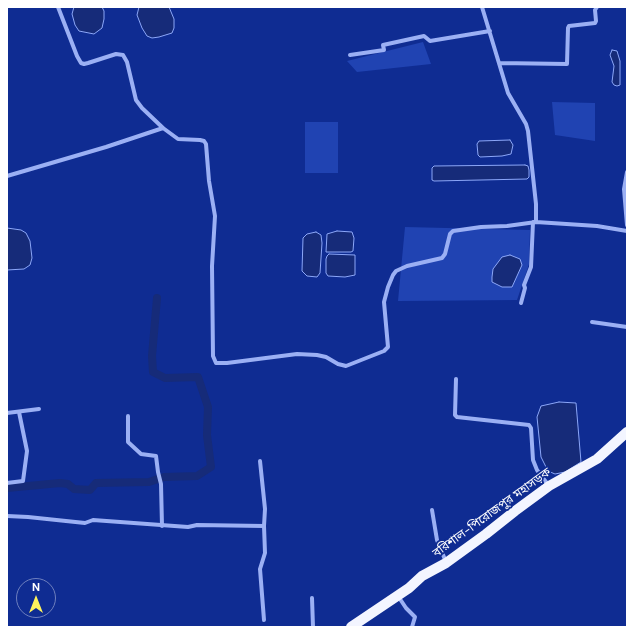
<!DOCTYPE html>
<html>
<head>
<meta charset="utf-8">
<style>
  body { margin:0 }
  #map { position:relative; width:634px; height:634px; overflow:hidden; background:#0f2c92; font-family:"DM Sans",sans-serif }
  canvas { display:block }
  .frame { position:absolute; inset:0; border:8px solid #fff; pointer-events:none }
  .north { position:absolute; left:16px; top:578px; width:40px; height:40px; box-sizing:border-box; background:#0f2c92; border:1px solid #6f80be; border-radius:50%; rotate:0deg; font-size:11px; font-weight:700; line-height:16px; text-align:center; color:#fff }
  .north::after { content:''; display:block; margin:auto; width:14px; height:18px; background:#fff35d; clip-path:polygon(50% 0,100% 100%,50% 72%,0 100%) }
</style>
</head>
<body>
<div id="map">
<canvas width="634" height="634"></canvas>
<div class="frame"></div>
<div class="north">N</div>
</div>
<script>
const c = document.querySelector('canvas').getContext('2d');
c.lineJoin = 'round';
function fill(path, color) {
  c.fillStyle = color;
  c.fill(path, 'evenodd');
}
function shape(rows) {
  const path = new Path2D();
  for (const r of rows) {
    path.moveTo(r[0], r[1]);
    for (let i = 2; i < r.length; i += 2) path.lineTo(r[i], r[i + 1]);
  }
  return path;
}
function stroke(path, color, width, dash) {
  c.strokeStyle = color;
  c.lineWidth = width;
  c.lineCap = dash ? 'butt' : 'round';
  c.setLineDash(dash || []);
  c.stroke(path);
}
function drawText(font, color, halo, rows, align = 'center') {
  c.font = font + ' "DM Sans","Noto Sans Bengali",sans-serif';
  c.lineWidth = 3.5;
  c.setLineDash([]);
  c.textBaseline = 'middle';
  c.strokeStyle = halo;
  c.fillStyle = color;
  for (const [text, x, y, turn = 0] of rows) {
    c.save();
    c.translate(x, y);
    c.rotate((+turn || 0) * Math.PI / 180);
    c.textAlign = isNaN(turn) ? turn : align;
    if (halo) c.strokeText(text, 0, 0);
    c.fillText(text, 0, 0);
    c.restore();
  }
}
fill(shape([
  [423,42,431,64,357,72,347,61],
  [552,102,595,103,595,141,555,135],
  [305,122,338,122,338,173,305,173],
  [405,227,530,230,529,264,517,300,398,301]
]), '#2043b2');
const water = shape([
  [74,7,102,7,104,11,104,19,102,28,94,34,79,31,75,25,72,14,74,7],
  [139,7,169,7,174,19,174,28,172,33,159,37,152,38,147,36,142,28,137,15,139,7],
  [612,50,617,51,620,61,620,85,617,86,614,85,612,82,614,66,610,55,612,50],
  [510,140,513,145,511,154,502,156,480,157,478,155,477,144,479,141,510,140],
  [525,165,528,166,529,170,529,177,527,179,434,181,432,180,432,168,434,166,525,165],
  [7,228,21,230,26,233,30,241,32,258,30,265,24,269,7,270,7,228],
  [337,231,352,232,354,238,353,251,351,252,326,252,327,234,337,231],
  [316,232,321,235,322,243,320,273,317,277,307,276,302,271,303,238,307,234,316,232],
  [329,254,355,255,355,275,345,277,328,276,326,273,326,259,327,256,329,254],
  [510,255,520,259,522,265,512,287,502,287,492,282,492,277,493,269,502,257,510,255],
  [559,402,576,403,581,462,565,472,555,474,548,471,541,457,537,417,541,406,559,402]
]);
fill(water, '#162b79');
stroke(water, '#8ca7f8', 1);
stroke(shape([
  [7,488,60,483,68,484,74,489,90,490,96,483,149,482,164,477,197,476,211,467,207,435,208,407,198,377,165,378,153,372,152,356,157,298]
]), '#162b79', 8);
stroke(shape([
  [58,7,77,56,81,63,84,64,88,63,116,54,123,55,127,62,136,100,142,108,163,128,178,139,200,140,204,141,206,144,209,181,215,216,212,266,213,356,216,363,227,363,297,354,317,355,326,357,338,364,346,366,384,351,388,347,384,302,388,287,393,275,396,271,407,266,442,258,445,254,450,234,453,231,481,227,507,226,536,222,597,226,627,231],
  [482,7,508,93,526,124,528,131,536,204,536,222],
  [350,55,384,50,383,45,424,36,430,41,490,31],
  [499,63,567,64,568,28,569,26,595,23,596,21,595,10,597,7],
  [627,172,624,189,627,225],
  [7,176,106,147,163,128],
  [521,303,525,288,524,285,531,267,533,222],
  [592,322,627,327],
  [456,379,455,415,457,417,529,425,531,428,533,460,537,470,549,486],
  [7,413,39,409],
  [128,416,128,442,141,454,156,456,158,472,161,484,162,526],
  [260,461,265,509,264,526],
  [7,483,23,481,27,451,19,412],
  [432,510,437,540,446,562],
  [7,516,28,517,85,523,93,520,188,527,197,525,264,526,265,553,260,569,264,620],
  [398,596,406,608,415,617,412,627],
  [312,598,313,627]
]), '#9bb0f4', 4);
stroke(shape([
  [351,627,409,588,422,576,446,563,486,534,515,511,549,486,597,459,627,432]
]), '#f3f5ff', 10);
drawText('12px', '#fff', '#0f2c92', [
  ["বরিশাল-পিরোজপুর মহাসড়ক",492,513,-36]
]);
</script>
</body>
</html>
